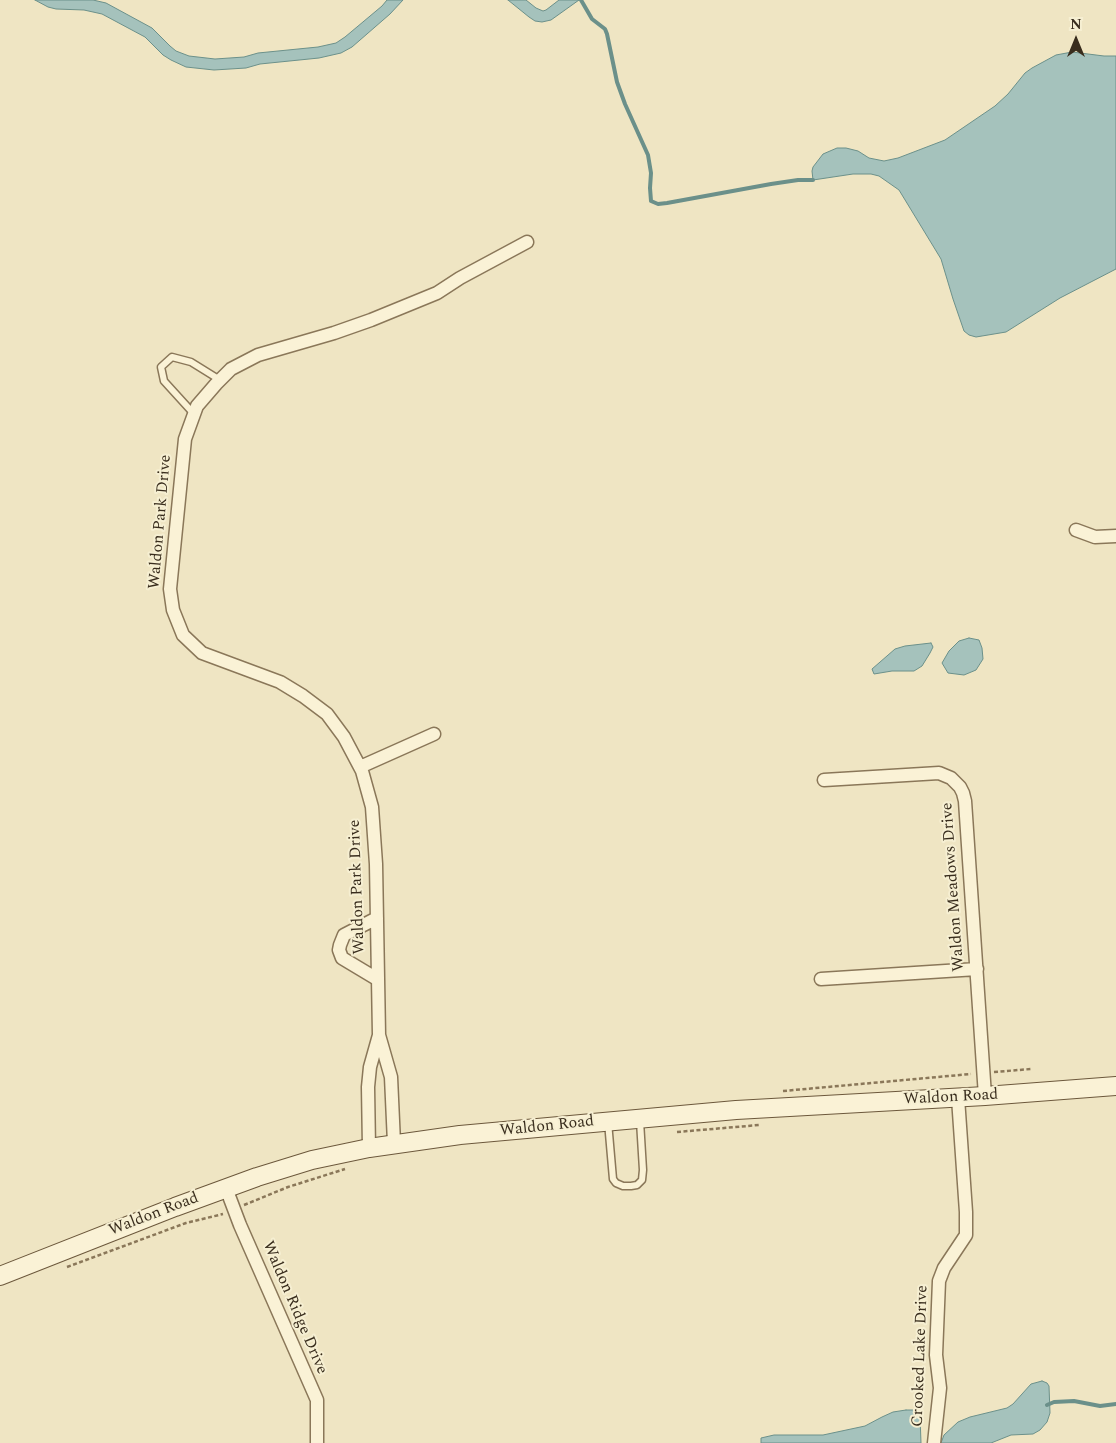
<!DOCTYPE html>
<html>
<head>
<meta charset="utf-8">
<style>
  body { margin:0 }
  #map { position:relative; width:1116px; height:1443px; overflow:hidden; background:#efe5c3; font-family:Spectral,serif }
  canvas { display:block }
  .north { position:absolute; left:1051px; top:15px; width:50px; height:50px; -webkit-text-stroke:4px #f6efd2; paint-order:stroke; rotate:0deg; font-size:14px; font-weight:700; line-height:20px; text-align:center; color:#392d1d }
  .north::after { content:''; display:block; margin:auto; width:18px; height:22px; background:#392d1d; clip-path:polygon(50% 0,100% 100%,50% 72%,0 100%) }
</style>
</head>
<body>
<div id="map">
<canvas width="1116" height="1443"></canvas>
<div class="north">N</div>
</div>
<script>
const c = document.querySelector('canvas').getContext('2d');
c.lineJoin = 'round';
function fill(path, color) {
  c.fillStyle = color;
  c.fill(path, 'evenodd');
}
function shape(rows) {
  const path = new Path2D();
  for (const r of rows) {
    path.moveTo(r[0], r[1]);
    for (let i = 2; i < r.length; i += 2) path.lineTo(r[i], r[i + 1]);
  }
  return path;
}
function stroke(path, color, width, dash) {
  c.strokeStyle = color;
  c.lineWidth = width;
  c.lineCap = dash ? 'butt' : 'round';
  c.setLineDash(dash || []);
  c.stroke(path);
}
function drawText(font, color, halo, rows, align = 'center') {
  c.font = font + ' Spectral,serif';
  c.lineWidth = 4;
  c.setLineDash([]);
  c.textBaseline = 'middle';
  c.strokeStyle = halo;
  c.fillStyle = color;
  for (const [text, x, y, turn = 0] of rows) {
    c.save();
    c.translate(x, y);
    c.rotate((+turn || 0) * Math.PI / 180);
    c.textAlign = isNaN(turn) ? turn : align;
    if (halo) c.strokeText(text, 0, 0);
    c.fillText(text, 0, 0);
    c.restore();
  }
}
const water = shape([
  [35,0,93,0,106,3,152,28,170,46,176,51,189,56,215,59,244,57,258,53,318,47,336,43,345,37,382,6,387,0,403,0,390,14,352,47,341,53,319,58,260,64,246,68,214,70,186,67,171,60,163,55,145,37,102,14,84,10,56,9,48,7,35,0],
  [508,0,526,0,536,8,543,11,546,10,559,0,579,0,551,20,542,22,535,21,529,17,508,0],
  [1072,52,1104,56,1116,56,1116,269,1060,298,1006,332,976,337,969,335,964,331,953,299,941,259,899,190,879,176,871,174,853,174,813,180,812,171,813,167,823,154,837,148,846,148,858,151,869,158,884,161,898,158,945,140,995,106,1008,94,1025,73,1032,68,1056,55,1072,52],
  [969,638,979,640,982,648,983,659,976,670,964,675,948,673,942,663,949,651,959,641,969,638],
  [931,643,933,647,930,653,922,666,914,671,892,671,874,674,872,669,895,649,905,646,931,643],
  [1042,1381,1047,1383,1049,1386,1050,1413,1047,1422,1040,1430,1033,1434,1011,1435,991,1443,941,1443,944,1435,958,1422,970,1417,1007,1408,1013,1404,1031,1384,1042,1381],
  [906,1410,915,1410,920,1416,921,1443,761,1443,761,1438,774,1435,823,1435,865,1426,882,1417,893,1412,906,1410]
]);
fill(water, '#a5c2bc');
stroke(water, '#6b908a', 1);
stroke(shape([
  [581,0,592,19,605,29,607,34,617,82,625,104,648,155,651,173,650,188,651,201,658,204,667,203,771,184,798,180,813,180],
  [1047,1405,1054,1402,1074,1401,1100,1406,1116,1404]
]), '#6b908a', 4);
const lane = shape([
  [194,414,164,381,161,367,172,357,191,362,220,380],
  [608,1122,613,1179,616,1183,623,1186,631,1186,637,1185,642,1180,643,1170,640,1121]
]);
const street = shape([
  [1076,530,1095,537,1116,536],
  [360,767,434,734],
  [824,780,939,773,951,778,960,787,963,793,965,801,985,1096],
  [377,918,344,935,340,945,339,950,342,958,377,979],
  [821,979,977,969],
  [394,1143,391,1077,379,1035,376,864,372,807,362,771,344,737,327,714,303,696,280,682,202,653,183,635,173,610,170,589,185,439,197,406,216,384,231,369,258,355,334,333,371,320,437,293,460,278,527,242],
  [369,1148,368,1087,370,1067,379,1035],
  [226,1188,240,1225,317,1400,317,1443],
  [934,1443,940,1388,936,1355,939,1281,944,1268,966,1235,966,1212,958,1098]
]);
const secondary = shape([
  [0,1276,175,1207,257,1177,312,1160,369,1148,460,1135,736,1110,985,1096,1116,1086]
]);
stroke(lane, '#8a7759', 9);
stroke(street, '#8a7759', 15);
stroke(secondary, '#6c583c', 20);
stroke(shape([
  [994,1072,1031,1069],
  [783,1091,971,1074],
  [677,1132,759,1125],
  [244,1205,288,1187,345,1169],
  [67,1267,186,1223,223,1214]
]), '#8a7759', 2.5, [4, 2.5]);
stroke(lane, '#faf2d6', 6);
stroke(street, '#faf2d6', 12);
stroke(secondary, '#faf2d6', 18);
drawText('16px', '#392d1d', '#f6efd2', [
  ["Waldon Park Drive",161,522,-85],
  ["Waldon Park Drive",358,887,-92],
  ["Waldon Meadows Drive",954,887,-94],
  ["Waldon Road",951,1098,-3],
  ["Waldon Road",547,1127,-6],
  ["Waldon Road",154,1215,-21],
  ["Waldon Ridge Drive",294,1308,67],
  ["Crooked Lake Drive",921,1356,-88]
]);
</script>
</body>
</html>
